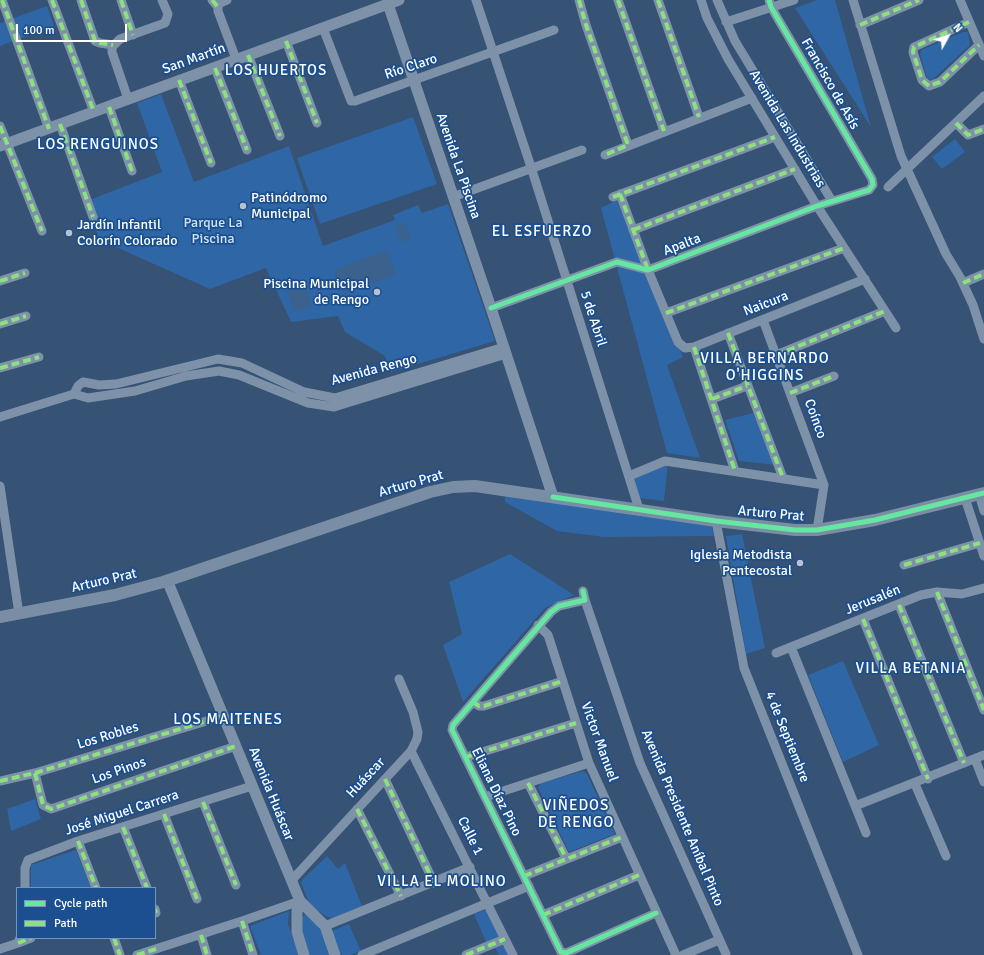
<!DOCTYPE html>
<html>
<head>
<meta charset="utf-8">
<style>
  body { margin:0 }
  #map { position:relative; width:984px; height:955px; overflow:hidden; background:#365274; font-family:Signika,sans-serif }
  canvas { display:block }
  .legend { position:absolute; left:16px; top:887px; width:140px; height:52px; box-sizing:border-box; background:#1b4f8f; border:1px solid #7695bc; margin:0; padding:5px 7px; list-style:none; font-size:12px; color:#fff }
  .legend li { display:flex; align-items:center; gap:8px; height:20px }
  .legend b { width:20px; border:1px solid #7695bc }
  .north { position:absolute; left:928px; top:16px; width:40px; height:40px; -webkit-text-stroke:3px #1b4f8f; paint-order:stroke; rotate:50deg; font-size:11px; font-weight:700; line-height:16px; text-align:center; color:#fff }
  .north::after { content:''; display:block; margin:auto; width:14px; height:18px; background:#fff; clip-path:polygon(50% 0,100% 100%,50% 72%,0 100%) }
  .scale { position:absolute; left:16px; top:24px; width:111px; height:18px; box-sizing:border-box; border:2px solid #fff; border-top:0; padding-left:5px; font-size:12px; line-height:14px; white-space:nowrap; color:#fff; -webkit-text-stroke:3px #1b4f8f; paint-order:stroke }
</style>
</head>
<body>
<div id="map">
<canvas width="984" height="955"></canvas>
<ul class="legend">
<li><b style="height:5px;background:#66e7a1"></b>Cycle path</li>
<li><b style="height:5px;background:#8de07e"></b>Path</li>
</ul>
<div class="north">N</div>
<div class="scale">100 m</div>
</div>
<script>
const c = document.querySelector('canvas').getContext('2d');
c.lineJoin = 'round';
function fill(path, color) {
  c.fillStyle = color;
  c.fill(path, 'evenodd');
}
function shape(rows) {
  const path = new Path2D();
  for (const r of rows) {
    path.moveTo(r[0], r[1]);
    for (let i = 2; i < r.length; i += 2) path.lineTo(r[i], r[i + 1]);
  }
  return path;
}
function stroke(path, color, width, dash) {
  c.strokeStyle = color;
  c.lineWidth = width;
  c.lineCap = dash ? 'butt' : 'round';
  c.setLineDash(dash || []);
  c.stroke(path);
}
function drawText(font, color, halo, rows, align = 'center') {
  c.font = font + ' Signika,sans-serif';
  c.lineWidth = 3.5;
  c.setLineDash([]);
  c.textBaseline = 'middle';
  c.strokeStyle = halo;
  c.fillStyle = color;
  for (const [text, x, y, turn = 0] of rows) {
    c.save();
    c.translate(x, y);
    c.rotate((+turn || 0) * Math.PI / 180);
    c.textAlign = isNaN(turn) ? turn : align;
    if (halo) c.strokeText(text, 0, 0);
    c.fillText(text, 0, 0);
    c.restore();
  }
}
fill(shape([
  [817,0,835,0,871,127,795,8],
  [47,6,54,26,0,46,0,23],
  [963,32,968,32,970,45,932,80,927,78,920,54,921,50],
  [161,94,194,182,289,146,323,246,395,220,393,215,418,205,422,213,448,204,495,341,391,372,385,356,345,332,338,316,291,322,266,268,210,289,100,240,84,202,162,172,137,103],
  [413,117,437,184,320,224,297,158],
  [955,139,965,152,942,169,932,157],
  [618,199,683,357,667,365,700,458,667,453,601,208],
  [753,413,777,465,739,461,725,420],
  [668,462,664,501,639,498,631,472],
  [505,492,710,519,714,536,604,537,557,531,505,502],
  [742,534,765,648,746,654,726,536],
  [510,554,574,595,545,608,463,702,443,645,462,634,449,582],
  [843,661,879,745,843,762,808,675],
  [583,771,587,774,615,834,569,852,538,788,541,783],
  [35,799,41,819,11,831,7,809],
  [76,850,91,888,31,888,31,865],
  [327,856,338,869,345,863,362,906,333,918,327,917,310,905,301,883,302,880],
  [485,910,487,912,500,936,486,942,474,914],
  [289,911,288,924,299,955,261,955,250,926],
  [304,915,308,915,318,926,322,933,330,955,309,955,302,931,302,919],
  [349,924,361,951,350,955,343,955,341,954,332,933,334,930],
  [503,945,510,955,499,955,495,948]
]), '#2f66a5');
fill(shape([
  [405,224,411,238,402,242,395,226],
  [387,250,396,274,344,294,334,270],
  [303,280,312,305,295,312,285,286]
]), '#3b618d');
stroke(shape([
  [2,0,49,129],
  [52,0,94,112],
  [81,0,95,41,100,43,113,45],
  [121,0,133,35],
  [212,0,218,7,218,11,236,59],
  [476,0,531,167,639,509],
  [579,0,586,25,628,145],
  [618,0,664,131],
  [658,0,699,117],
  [701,0,707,18,728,59,817,206,896,328],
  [717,0,735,41,832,201],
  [853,0,901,156,946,254,960,277,973,305,984,339],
  [960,0,984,56],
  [218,7,220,3,227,0],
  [726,22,794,0],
  [969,22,914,47,913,52,922,80,929,86,940,82,979,45],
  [860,25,919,0],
  [323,28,351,101,355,101,554,30],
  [286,41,317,123],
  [248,55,280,136],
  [215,68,247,150],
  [179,80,211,163],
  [128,99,112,52,112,47,120,39,165,23,168,14,162,0],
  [109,107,132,171],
  [956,123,968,135,984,129],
  [60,124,93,217],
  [0,126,42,231],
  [605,155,752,98],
  [888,187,984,96],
  [620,194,648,270,678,342,685,348,694,347,865,279],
  [453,197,582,150],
  [613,197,775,137],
  [633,230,795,169],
  [0,281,25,273],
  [963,283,984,274],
  [491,308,617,262,648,270,817,206,869,190,873,185,872,179,771,7,769,0],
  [666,313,844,248],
  [763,320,824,485,817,530],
  [0,324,26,316],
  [728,333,783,478],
  [694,347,735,471],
  [776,355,885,311],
  [0,368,39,357],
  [790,393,834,376],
  [74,394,78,386,83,382,99,385,116,384,218,359,242,363,304,392,335,398,504,347],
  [712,399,747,386],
  [0,417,74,394,88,398,135,391,186,376,219,371,239,375,308,403,334,407,506,354],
  [629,476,665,461,824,485],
  [0,486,19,614],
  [979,494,984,511],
  [965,498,984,556],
  [716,521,744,668,858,955],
  [904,565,980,543],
  [583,591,585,600,559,606,551,612,453,725,452,730,561,952,566,953,656,913],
  [937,592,984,710],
  [585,600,640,763,726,954],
  [899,605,964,763],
  [863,619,928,779],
  [538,625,548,635,550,641,589,763,676,955],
  [791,647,866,833],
  [776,653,921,595,937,592,962,594,984,588],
  [473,702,479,706,484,706,563,681],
  [411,751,513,955],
  [466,757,576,723],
  [975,759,984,782],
  [35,773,43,805,51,809,236,746],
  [385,779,434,883],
  [0,781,35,773,223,716],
  [528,783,566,858],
  [915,784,946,856],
  [485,797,589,763],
  [203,802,236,885],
  [855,806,984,755],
  [357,809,401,896],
  [164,814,197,899],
  [123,827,147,888],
  [78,841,96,888],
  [524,876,622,837],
  [291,881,411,751,417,739,418,732,413,712,399,679],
  [25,888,25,868,28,860,78,841,252,786],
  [155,909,156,913],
  [543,915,639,875],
  [242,921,253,955],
  [325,926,470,867],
  [201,935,207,955],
  [114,938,120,955],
  [18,943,31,938],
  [0,949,18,943,20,938],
  [137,955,242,921,300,901],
  [362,955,529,886],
  [466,955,505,939],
  [683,955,719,940]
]), '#7d92a8', 9);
stroke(shape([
  [388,4,491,308,553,497],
  [0,146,399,0],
  [167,580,300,901,297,911,297,932,304,955],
  [300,901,325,926,335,955]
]), '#7d92a8', 11);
stroke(shape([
  [0,617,115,595,163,582,430,492,453,487,475,486,716,521,795,530,817,530,875,520,984,493]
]), '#798da4', 12);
stroke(shape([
  [2,0,49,129],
  [52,0,94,112],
  [81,0,95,41,100,43,113,45],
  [121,0,133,35],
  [212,0,218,7],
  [579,0,586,25,628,145,605,155],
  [618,0,664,131],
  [658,0,699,117],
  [969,22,914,47,913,52,922,80,929,86,940,82,979,45],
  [860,25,919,0],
  [286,41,317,123],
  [248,55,280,136],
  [215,68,247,150],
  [179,80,211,163],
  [109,107,132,171],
  [956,123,968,135,984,129],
  [60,124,93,217],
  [0,126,42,231],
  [620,194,648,270],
  [613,197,775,137],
  [633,230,795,169],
  [0,281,25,273],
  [963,283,984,274],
  [666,313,844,248],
  [0,324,26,316],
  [728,333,783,478],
  [694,347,735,471],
  [776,355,885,311],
  [0,368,39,357],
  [790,393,834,376],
  [712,399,747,386],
  [904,565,980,543],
  [937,592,984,710],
  [899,605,964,763],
  [863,619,928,779],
  [473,702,479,706,484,706,563,681],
  [466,757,576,723],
  [35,773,43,805,51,809,236,746],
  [385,779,434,883],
  [0,781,35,773,223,716],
  [528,783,566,858],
  [203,802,236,885],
  [357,809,401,896],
  [164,814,197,899],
  [123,827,147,888],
  [78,841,96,888],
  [524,876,622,837],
  [155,909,156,913],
  [543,915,639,875],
  [242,921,253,955],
  [201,935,207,955],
  [114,938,120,955],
  [18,943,31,938],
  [137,955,156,949],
  [466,955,505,939]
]), '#8de07e', 4, [8, 4]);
stroke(shape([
  [491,308,617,262,648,270,817,206,869,190,873,185,872,179,771,7,769,0],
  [553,497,716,521,795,530,817,530,875,520,984,493],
  [583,591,585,600,559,606,551,612,453,725,452,730,561,952,566,953,656,913]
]), '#66e7a1', 5);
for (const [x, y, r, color] of [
  [243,206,4,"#b9c2ce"],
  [69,233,4,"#b9c2ce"],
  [377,292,4,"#b9c2ce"],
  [800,563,4,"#b9c2ce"]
]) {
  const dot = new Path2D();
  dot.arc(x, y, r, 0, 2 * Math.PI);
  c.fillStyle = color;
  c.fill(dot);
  stroke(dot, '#1b4f8f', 1.5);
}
drawText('14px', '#fff', '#1b4f8f', [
  ["San Martín",194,59,-20],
  ["Río Claro",411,67,-18],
  ["Francisco de Asís",830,84,60],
  ["Avenida Las Industrias",787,129,59],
  ["Avenida La Piscina",458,166,71],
  ["Apalta",682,245,-21],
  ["Naicura",766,304,-21],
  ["5 de Abril",593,319,72],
  ["Avenida Rengo",374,370,-15],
  ["Coínco",815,419,70],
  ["Arturo Prat",411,484,-16],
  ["Arturo Prat",771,514,5],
  ["Arturo Prat",104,581,-13],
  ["Jerusalén",873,600,-22],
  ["Los Robles",108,736,-17],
  ["4 de Septiembre",787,737,68],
  ["Victor Manuel",599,742,70],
  ["Los Pinos",119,771,-19],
  ["Huáscar",366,778,-47],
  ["Eliana Díaz Pino",496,792,64],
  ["Avenida Huáscar",271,794,68],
  ["José Miguel Carrera",122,813,-18],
  ["Avenida Presidente Aníbal Pinto",682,818,67],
  ["Calle 1",470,836,63]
]);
drawText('14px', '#fff', '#1b4f8f', [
  ["Patinódromo",251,198],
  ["Municipal",251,214],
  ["Jardín Infantil",77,225],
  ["Colorín Colorado",77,241],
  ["Piscina Municipal",369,284,"right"],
  ["de Rengo",369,300,"right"],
  ["Iglesia Metodista",792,555,"right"],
  ["Pentecostal",792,571,"right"]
], 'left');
drawText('14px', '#cfe3fa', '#1b4f8f', [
  ["Parque La",213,223],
  ["Piscina",213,239]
]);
c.letterSpacing = '1px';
drawText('15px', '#fff', '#1b4f8f', [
  ["LOS HUERTOS",276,71],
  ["LOS RENGUINOS",98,145],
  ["EL ESFUERZO",542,232],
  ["VILLA BERNARDO",765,359],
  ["O'HIGGINS",765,376],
  ["VILLA BETANIA",911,669],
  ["LOS MAITENES",228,720],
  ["VIÑEDOS",576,806],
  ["DE RENGO",576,823],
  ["VILLA EL MOLINO",442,882]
]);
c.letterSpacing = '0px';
</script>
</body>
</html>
